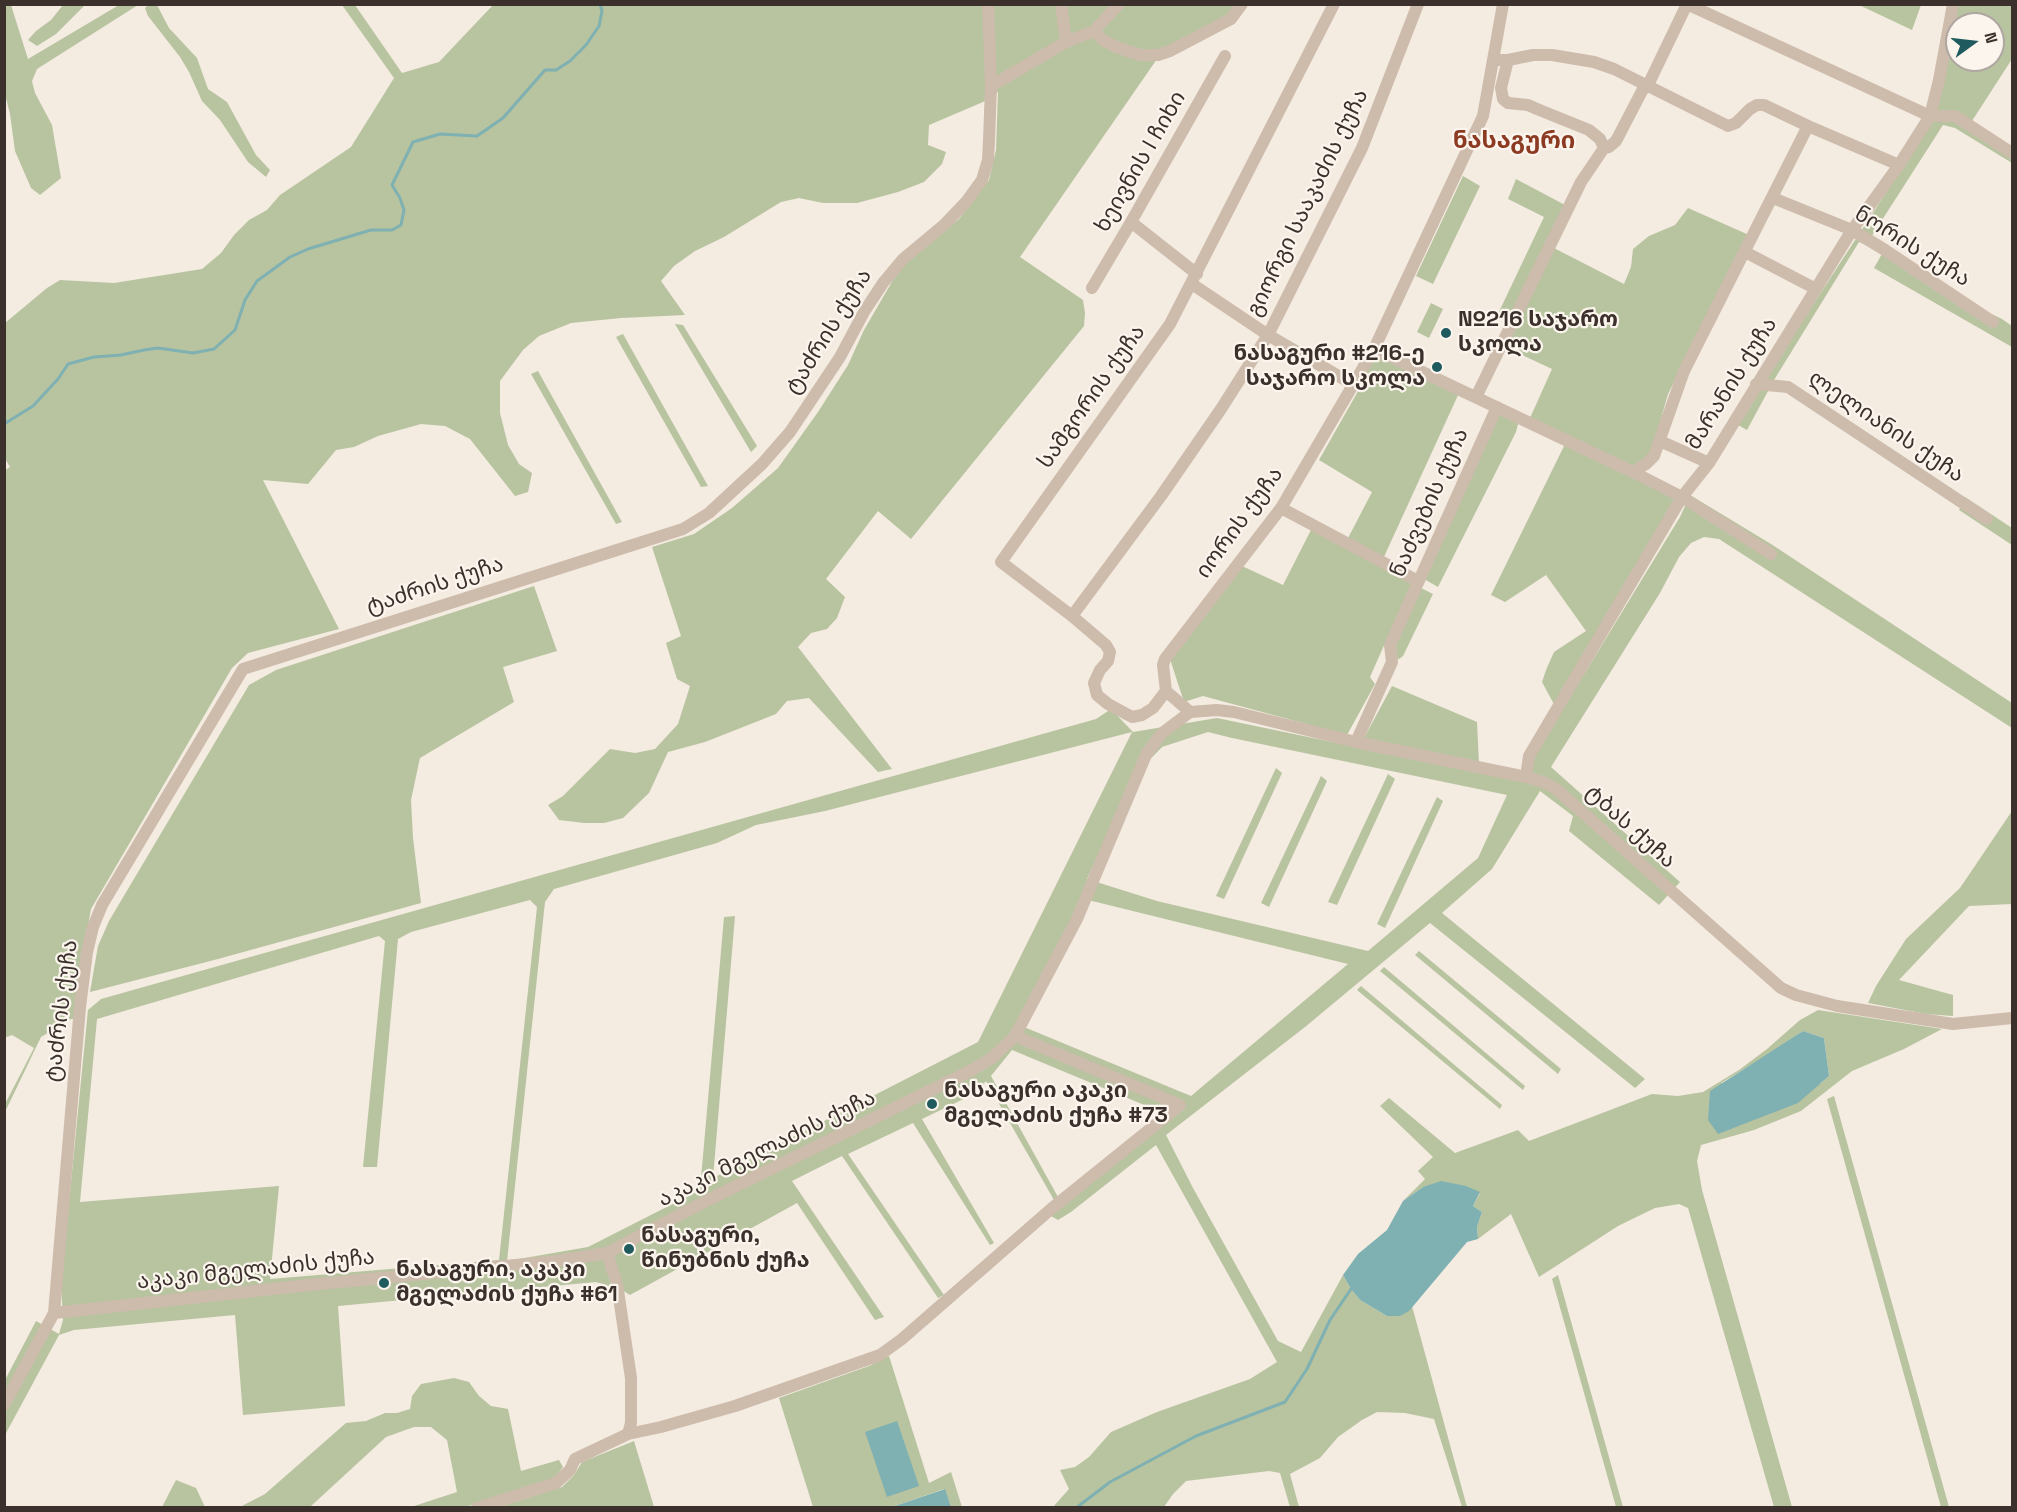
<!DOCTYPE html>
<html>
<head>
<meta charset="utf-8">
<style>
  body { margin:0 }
  #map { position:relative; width:2017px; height:1512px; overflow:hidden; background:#f4ebe1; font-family:"Space Grotesk",sans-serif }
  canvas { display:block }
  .frame { position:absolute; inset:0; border:6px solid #3b302b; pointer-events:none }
  .north { position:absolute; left:1945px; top:12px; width:60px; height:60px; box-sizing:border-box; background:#fbf5ee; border:2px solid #aea6a0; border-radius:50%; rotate:75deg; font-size:16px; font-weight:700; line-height:24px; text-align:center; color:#3b302b }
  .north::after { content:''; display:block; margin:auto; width:21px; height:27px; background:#1f5a5e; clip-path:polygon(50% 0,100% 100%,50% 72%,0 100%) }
</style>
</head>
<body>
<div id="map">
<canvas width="2017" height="1512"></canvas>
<div class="frame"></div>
<div class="north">N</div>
</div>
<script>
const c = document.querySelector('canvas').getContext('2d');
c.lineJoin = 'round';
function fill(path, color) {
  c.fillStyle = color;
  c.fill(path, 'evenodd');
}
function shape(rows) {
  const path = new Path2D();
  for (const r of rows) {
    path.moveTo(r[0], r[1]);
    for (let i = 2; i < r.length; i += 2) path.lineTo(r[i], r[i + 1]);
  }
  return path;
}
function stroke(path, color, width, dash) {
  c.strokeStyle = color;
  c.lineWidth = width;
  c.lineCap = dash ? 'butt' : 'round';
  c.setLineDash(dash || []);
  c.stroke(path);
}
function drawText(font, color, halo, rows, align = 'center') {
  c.font = font + ' "Space Grotesk","Noto Sans Georgian",sans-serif';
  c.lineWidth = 4.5;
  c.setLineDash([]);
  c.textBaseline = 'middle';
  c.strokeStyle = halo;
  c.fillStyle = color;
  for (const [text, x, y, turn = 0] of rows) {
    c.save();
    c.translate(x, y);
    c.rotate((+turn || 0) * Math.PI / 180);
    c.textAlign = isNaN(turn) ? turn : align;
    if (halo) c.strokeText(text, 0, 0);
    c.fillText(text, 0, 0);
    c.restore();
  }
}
fill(shape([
  [5,4,11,5,28,59,119,5,138,5,37,69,32,81,35,93,52,125,61,178,40,195,31,188,15,151,10,114,5,94],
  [63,5,85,5,56,34,37,46,28,40,36,31,51,20],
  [148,5,157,5,169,28,197,58,208,89,227,102,256,155,270,170,266,177,248,162,220,120,202,101,189,72,180,57,148,16,145,8],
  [342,5,355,5,402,73,439,62,493,5,1238,5,1235,10,1157,59,1020,257,1083,300,1085,313,1084,326,911,539,878,511,826,579,845,597,837,618,827,629,811,633,798,647,892,769,878,772,809,698,787,701,776,714,705,742,668,752,649,793,623,818,604,823,584,823,559,820,548,805,563,796,610,749,635,753,655,749,678,724,690,686,677,679,666,643,681,636,652,547,694,534,732,508,778,468,818,412,848,365,864,330,897,273,911,257,959,219,989,180,996,150,998,92,983,102,929,125,928,145,946,152,942,164,924,182,898,192,857,203,823,203,799,198,781,202,724,237,695,251,674,266,661,281,685,315,621,318,571,323,539,336,523,350,500,381,500,413,508,445,519,464,532,473,528,492,515,496,470,439,445,426,421,424,378,436,354,447,336,450,308,484,263,480,339,629,248,653,232,668,91,909,80,971,75,1019,71,1019,41,1037,5,1112,5,1104,34,1048,12,1035,4,1038,4,471,10,467,4,457,5,323,47,288,60,280,114,283,202,269,221,253,234,235,249,220,267,210,280,195,351,147,394,78],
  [1859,5,1921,5,1912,30],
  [1958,5,2012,5,2012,59,1972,121,2012,147,2012,163,1955,128,1943,125,1866,245,1859,242,1774,380,1747,430,1738,425,1765,378,1921,139],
  [1957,24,1993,24,1993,60,1957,60],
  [1463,176,1480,186,1433,284,1416,276],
  [1516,179,1565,205,1509,322,1497,316,1544,217,1508,199],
  [1688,208,1749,235,1668,394,1652,451,1646,460,1631,467,1530,418,1552,369,1505,347,1552,247,1624,284,1631,267,1633,249,1649,236,1675,225],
  [1883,252,1928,284,2002,319,2012,326,2012,347,1874,268],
  [1431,303,1443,309,1429,338,1417,332],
  [675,324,683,325,757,446,751,452],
  [623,334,708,486,701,487,616,337],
  [1375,355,1459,393,1383,559,1347,540,1372,492,1319,460,1357,393],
  [538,371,622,522,616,524,531,374],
  [1502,415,1518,424,1516,432,1438,587,1424,579,1497,417],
  [1565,444,1677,499,1556,708,1542,682,1546,670,1554,652,1586,631,1546,575,1505,602,1491,595],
  [1690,495,1771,544,2012,703,2012,728,1719,539,1704,537,1691,543,1679,557,1660,593,1551,767,1680,882,1659,905,1569,831,1573,816,1540,791,1492,869,1442,913,1645,1079,1635,1088,1430,923,1305,1027,1166,1135,1193,1188,1278,1341,1301,1352,1343,1275,1351,1289,1360,1300,1387,1316,1408,1311,1412,1306,1467,1507,1462,1507,1434,1419,1405,1413,1377,1412,1362,1420,1338,1437,1320,1458,1290,1474,1299,1507,1290,1507,1280,1473,1269,1471,1186,1481,1173,1494,1164,1507,1053,1507,1069,1489,1060,1470,1075,1467,1089,1457,1111,1432,1157,1412,1250,1379,1277,1362,1156,1145,1071,1212,1058,1220,1042,1211,1054,1200,986,1081,976,1093,922,1119,994,1243,990,1245,913,1123,848,1154,944,1295,938,1298,842,1156,792,1181,884,1317,875,1320,797,1203,630,1295,622,1290,596,1282,338,1306,345,1406,243,1415,235,1315,74,1330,59,1335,5,1435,5,1380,36,1321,59,1334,63,1320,61,1283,88,1010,101,999,1096,719,1111,709,1133,732,1217,718,1510,779,1532,773,1530,760,1537,748,1586,671,1680,517],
  [1132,732,978,1042,713,1178,735,916,724,917,700,1190,588,1247,507,1261,545,902,554,889,717,843,756,825,825,811],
  [1208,732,1232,738,1507,795,1478,858,1368,951,1157,901,1087,879,1137,773,1162,747],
  [1080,898,1348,964,1191,1096,1024,1027],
  [530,900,537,907,499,1260,270,1279,279,1186,80,1202,97,1019,379,936,385,941,363,1167,377,1167,398,939,411,932],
  [1012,1050,1161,1112,1162,1113,1058,1197,991,1076],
  [1965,497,2012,528,2012,545,1959,510],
  [1311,530,1413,580,1370,677,1375,684,1347,735,1203,696,1184,702,1170,659,1242,566,1283,585],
  [534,586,557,651,503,667,514,702,420,758,411,800,413,838,421,903,218,959,90,992,98,946,109,921,249,685,276,670],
  [1419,587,1433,594,1403,656,1399,659,1395,658,1394,646],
  [1392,686,1477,722,1479,763,1364,738],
  [1276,768,1282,773,1224,899,1216,896],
  [1388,774,1395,779,1337,905,1328,902],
  [1321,776,1327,781,1269,907,1261,903],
  [1437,797,1443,801,1385,928,1377,924],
  [2012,811,2012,904,1969,906,1899,980,1953,995,1953,1016,1926,1014,1868,1003,1876,986,1906,939,1960,888],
  [1419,951,1561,1069,1558,1074,1415,955],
  [1384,967,1525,1086,1523,1090,1380,971],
  [1361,986,1502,1105,1500,1109,1357,990],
  [1818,1010,1942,1029,1904,1049,1852,1071,1801,1111,1754,1130,1701,1145,1697,1161,1702,1190,1792,1507,1774,1507,1688,1208,1679,1204,1655,1208,1618,1226,1539,1277,1511,1214,1478,1239,1477,1227,1482,1212,1473,1206,1480,1193,1423,1187,1403,1201,1425,1179,1418,1171,1433,1157,1380,1106,1389,1098,1455,1153,1518,1130,1529,1141,1652,1094,1678,1096,1703,1092,1739,1070,1767,1049,1800,1020],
  [1803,1031,1824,1038,1829,1076,1820,1084,1721,1083,1774,1051],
  [1834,1096,1949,1507,1941,1507,1827,1099],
  [1558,1275,1623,1507,1616,1507,1552,1279],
  [889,1356,929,1483,951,1472,962,1507,951,1507,944,1489,892,1507,813,1507,779,1398,869,1366],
  [454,1378,469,1382,479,1396,491,1406,508,1409,521,1471,559,1460,563,1467,552,1481,465,1507,411,1507,457,1492,447,1440,431,1427,414,1427,386,1437,310,1507,238,1508,265,1494,346,1423,366,1421,385,1413,397,1413,410,1409,412,1396,421,1384],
  [634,1441,654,1507,496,1508,562,1487,574,1475,582,1462],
  [176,1480,196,1488,205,1507,162,1507]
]), '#b8c4a0');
fill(shape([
  [1803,1031,1824,1038,1829,1076,1798,1103,1718,1134,1708,1120,1710,1091],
  [1441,1181,1466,1186,1480,1192,1473,1206,1482,1212,1477,1227,1478,1239,1467,1242,1409,1311,1400,1316,1387,1316,1360,1300,1351,1289,1343,1275,1358,1254,1387,1230,1403,1201,1423,1187],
  [897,1421,919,1486,887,1497,865,1432],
  [945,1489,951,1507,892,1507]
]), '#7fb0b2');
stroke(shape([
  [4,424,33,406,58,379,68,364,94,357,121,355,144,350,158,348,193,353,214,349,235,330,245,300,257,281,290,257,308,249,371,230,392,230,401,225,404,210,400,198,392,185,413,142,440,134,477,136,503,118,545,70,556,70,570,61,586,45,599,26,602,11,600,4],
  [1076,1508,1110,1482,1196,1436,1285,1402,1307,1369,1330,1320,1351,1289]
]), '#7fb0b2', 3);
stroke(shape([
  [1061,4,1066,42],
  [1094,31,1103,40,1116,47,1140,55,1158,55,1170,51,1231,19,1242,4],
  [1493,60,1508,60,1533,55,1552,55,1594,62,1614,69,1728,126,1736,123,1750,109,1757,105,1764,105,1808,126,1899,165],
  [1508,60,1501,88,1503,99,1508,103,1528,105,1537,109,1589,130,1600,139,1604,148],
  [991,86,1066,42,1094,31,1119,4],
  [1773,198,1852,230,1885,250,1993,322],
  [1131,222,1197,274],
  [1745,252,1816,289],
  [1192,284,1268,335,1354,385],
  [1092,288,1131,222,1225,56],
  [1374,349,1633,472,1682,497,1771,554],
  [1756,384,1788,387,1987,519],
  [1476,397,1581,182,1604,148,1609,147,1616,141,1642,91,1650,81,1687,4,1930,116,1955,116,2012,153],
  [1660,441,1709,463],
  [1633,472,1646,464,1654,456,1684,371,1808,126],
  [1281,508,1418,581],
  [1072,616,1161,496,1221,409,1268,335,1362,148,1418,4],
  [1166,691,1153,708,1142,715,1132,717,1108,704,1097,695,1094,683,1100,670,1108,661,1110,652,1106,645,1072,616,1001,562,1170,324,1334,4],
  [1190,712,1217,710,1234,712,1356,742,1526,777,1543,782,1555,788,1781,988,1796,995,1837,1006,1953,1024,2012,1018],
  [1190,712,1166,691,1163,665,1165,659,1281,508,1374,349,1483,116,1503,4],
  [1356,742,1392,662,1390,645,1497,407],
  [1526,777,1529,756,1682,497,1709,463,1852,230,1899,165,1930,116,1939,80,1953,4],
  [607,1253,617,1284,631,1378,631,1423,628,1434],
  [54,1313,309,1285,557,1261,607,1253,712,1198,974,1069,992,1058,1015,1036,1077,919,1146,755,1161,734,1190,712],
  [4,1405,54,1313,80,1007,87,952,93,927,102,905,243,669,683,529,709,513,762,464,790,432,840,357,864,312,883,283,903,259,945,224,966,202,982,180,988,160,989,141,991,86,988,4],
  [477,1508,556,1483,570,1470,575,1459,628,1434,661,1427,735,1406,880,1355,902,1339,1051,1209,1180,1105,1015,1036]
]), '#cdbbac', 12);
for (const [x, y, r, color] of [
  [1446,333,6,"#1f5a5e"],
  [1437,367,6,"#1f5a5e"],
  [932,1104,6,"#1f5a5e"],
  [629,1249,6,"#1f5a5e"],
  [384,1283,6,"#1f5a5e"]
]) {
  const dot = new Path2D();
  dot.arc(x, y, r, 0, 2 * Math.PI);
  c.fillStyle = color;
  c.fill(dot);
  stroke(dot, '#fbf5ee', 2);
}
drawText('22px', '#3b302b', '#fbf5ee', [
  ["ხეივნის I ჩიხი",1141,162,-60],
  ["გიორგი სააკაძის ქუჩა",1308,203,-64],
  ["ნორის ქუჩა",1912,247,32],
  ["ტაძრის ქუჩა",829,332,-58],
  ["მარანის ქუჩა",1732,384,-58],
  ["სამგორის ქუჩა",1092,397,-55],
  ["ლელიანის ქუჩა",1886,427,34],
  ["ნაძვების ქუჩა",1430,503,-66],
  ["იორის ქუჩა",1240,523,-54],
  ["ტაძრის ქუჩა",435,586,-18],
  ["ტბას ქუჩა",1630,827,42],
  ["ტაძრის ქუჩა",62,1011,-83],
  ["აკაკი მგელაძის ქუჩა",767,1149,-26],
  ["აკაკი მგელაძის ქუჩა",256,1270,-6]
]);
drawText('bold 22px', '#3b302b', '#fbf5ee', [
  ["№216 საჯარო",1458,320],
  ["სკოლა",1458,345],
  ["ნასაგური #216-ე",1425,354,"right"],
  ["საჯარო სკოლა",1425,379,"right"],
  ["ნასაგური აკაკი",944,1091],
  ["მგელაძის ქუჩა #73",944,1116],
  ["ნასაგური,",641,1236],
  ["წინუბნის ქუჩა",641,1261],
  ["ნასაგური, აკაკი",396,1270],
  ["მგელაძის ქუჩა #61",396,1295]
], 'left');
drawText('bold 24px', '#8c3b22', '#fbf5ee', [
  ["ნასაგური",1514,141]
]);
</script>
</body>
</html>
